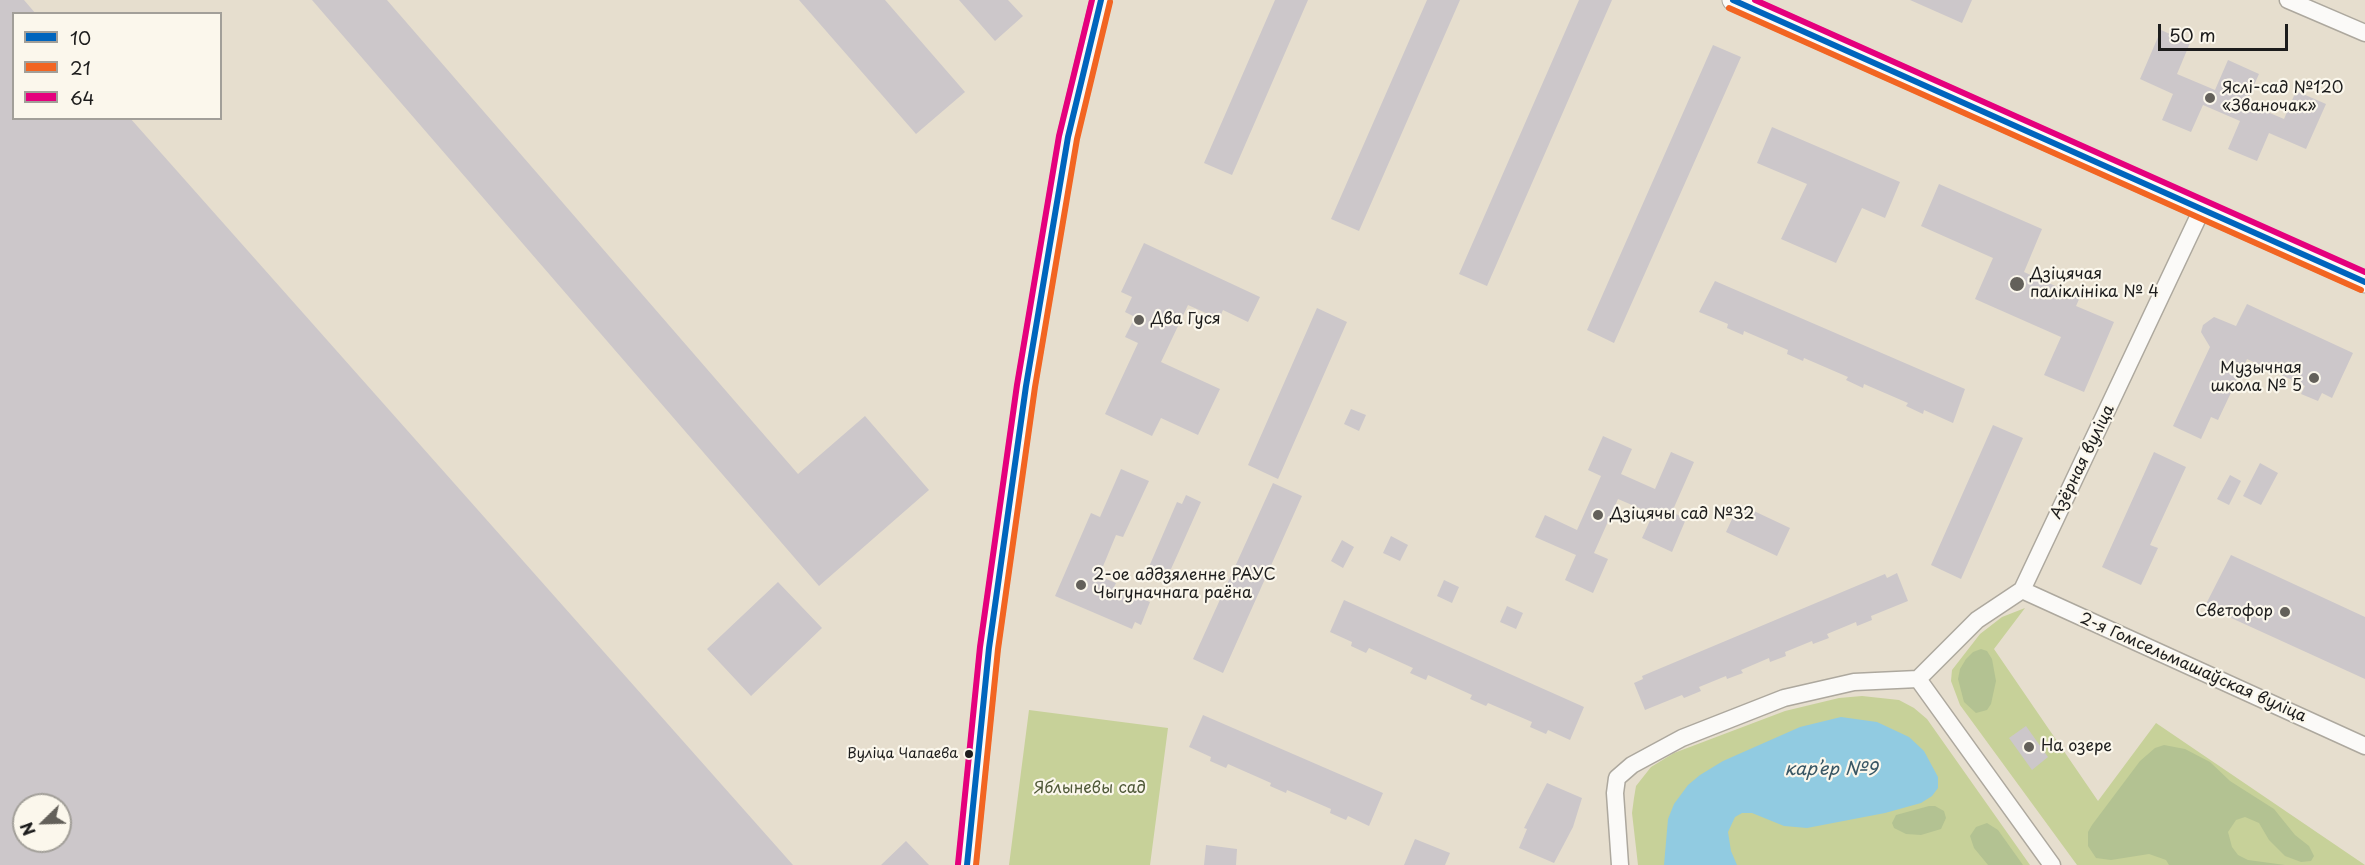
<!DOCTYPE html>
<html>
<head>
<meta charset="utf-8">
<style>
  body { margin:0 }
  #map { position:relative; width:2365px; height:865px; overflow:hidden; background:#e6dece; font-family:"Playpen Sans",sans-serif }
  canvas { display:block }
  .legend { position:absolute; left:12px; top:12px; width:210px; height:108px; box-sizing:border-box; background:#fbf7ec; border:2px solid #a29f99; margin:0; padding:8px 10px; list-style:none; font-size:18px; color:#1c1c1c }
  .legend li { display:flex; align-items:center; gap:12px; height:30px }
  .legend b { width:30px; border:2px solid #a29f99 }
  .north { position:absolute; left:12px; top:793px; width:60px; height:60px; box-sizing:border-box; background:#fbf7ec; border:2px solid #a29f99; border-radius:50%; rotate:247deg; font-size:16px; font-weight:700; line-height:24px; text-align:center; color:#1c1c1c }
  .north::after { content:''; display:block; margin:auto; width:21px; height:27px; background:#63605a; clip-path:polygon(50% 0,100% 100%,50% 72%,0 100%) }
  .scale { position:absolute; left:2158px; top:24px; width:130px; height:27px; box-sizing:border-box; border:3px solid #1c1c1c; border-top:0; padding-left:8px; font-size:18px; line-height:21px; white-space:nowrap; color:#1c1c1c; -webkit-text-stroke:4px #fbf7ec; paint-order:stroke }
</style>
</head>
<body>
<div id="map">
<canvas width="2365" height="865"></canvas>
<ul class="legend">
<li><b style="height:8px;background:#0065bd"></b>10</li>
<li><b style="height:8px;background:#f26522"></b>21</li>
<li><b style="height:8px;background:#e5007d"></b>64</li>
</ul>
<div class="north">N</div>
<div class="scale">50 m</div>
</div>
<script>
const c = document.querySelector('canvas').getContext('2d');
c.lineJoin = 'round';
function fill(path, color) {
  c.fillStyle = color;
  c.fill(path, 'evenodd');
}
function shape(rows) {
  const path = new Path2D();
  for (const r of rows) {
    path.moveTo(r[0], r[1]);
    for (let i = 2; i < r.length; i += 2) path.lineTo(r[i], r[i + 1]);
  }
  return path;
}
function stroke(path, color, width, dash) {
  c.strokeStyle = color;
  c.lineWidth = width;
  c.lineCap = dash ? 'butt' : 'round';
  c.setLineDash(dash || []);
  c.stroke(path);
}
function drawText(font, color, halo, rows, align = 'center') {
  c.font = font + ' "Playpen Sans",sans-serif';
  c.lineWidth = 4.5;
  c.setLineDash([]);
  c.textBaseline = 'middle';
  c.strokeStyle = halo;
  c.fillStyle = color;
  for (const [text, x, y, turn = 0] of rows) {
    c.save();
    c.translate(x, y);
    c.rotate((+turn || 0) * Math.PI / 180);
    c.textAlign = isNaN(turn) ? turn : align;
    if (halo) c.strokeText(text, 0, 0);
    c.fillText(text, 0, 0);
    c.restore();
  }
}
fill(shape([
  [2025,608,1994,649,2098,801,2156,723,2365,865,2077,865,1960,705,1951,681,1952,670,1980,634,2002,617],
  [1862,696,1899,700,1914,708,1927,719,2030,865,1638,865,1632,813,1634,798,1636,786,1651,767,1674,753,1785,711,1839,698],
  [1029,710,1168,728,1150,865,1009,865]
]), '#c7d199');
fill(shape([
  [1981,649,1987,651,1992,659,1996,681,1991,704,1987,710,1976,713,1964,702,1958,679,1960,669,1966,659,1973,652],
  [2164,745,2185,749,2210,762,2230,781,2274,809,2295,835,2309,846,2314,856,2311,861,2301,862,2285,856,2269,840,2259,823,2245,817,2236,820,2228,832,2232,847,2238,855,2248,860,2285,865,2169,865,2166,860,2149,854,2111,860,2096,858,2088,846,2088,832,2092,825,2140,761,2155,748],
  [1929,806,1935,806,1944,811,1946,818,1941,829,1921,835,1906,834,1894,828,1892,823,1896,815],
  [1987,823,1998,830,2023,865,1988,865,1974,848,1970,836,1976,827]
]), '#b3c292');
fill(shape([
  [1841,717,1877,722,1909,737,1924,751,1938,777,1938,788,1932,796,1921,803,1885,813,1807,828,1784,826,1752,813,1742,813,1735,817,1728,832,1731,851,1737,865,1664,865,1668,819,1674,804,1688,785,1700,775,1723,761,1800,727]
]), '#91cbe1');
fill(shape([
  [0,0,24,0,36,14,14,14,14,118,130,118,793,865,0,865],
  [24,805,60,805,60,841,24,841],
  [312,0,387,0,798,474,865,416,929,490,819,586],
  [799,0,885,0,965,92,916,134],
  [959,0,1008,0,1023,16,995,41],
  [1275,0,1308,0,1232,175,1204,163],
  [1427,0,1460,0,1359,231,1331,219],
  [1579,0,1612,0,1487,286,1459,274],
  [1910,0,1972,0,1962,23],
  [2161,30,2190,43,2177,74,2215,90,2228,60,2259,74,2246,103,2284,119,2296,91,2326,104,2306,149,2269,133,2257,161,2228,149,2240,121,2203,105,2191,132,2162,120,2173,94,2140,79],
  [1713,45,1741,57,1614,343,1587,330],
  [1772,127,1900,182,1885,218,1862,208,1836,263,1781,239,1807,184,1757,163],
  [1939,184,2042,229,2024,272,2080,297,2076,306,2114,322,2084,392,2044,375,2061,337,1975,299,1993,258,1921,226],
  [1144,243,1260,297,1248,322,1223,310,1219,319,1188,305,1161,362,1220,389,1198,435,1161,418,1152,436,1105,414,1138,343,1125,337,1135,317,1125,312,1132,297,1121,292],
  [1715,281,1965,389,1953,423,1924,410,1923,414,1906,406,1908,403,1864,384,1863,388,1846,380,1848,377,1804,358,1803,361,1787,354,1788,350,1744,331,1743,335,1727,328,1728,324,1699,312],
  [2247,304,2353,353,2332,398,2322,393,2318,401,2301,394,2305,386,2247,359,2218,420,2211,417,2201,439,2173,426,2210,347,2201,332,2203,325,2214,317,2236,326],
  [1317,308,1347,322,1278,479,1248,465],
  [1351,409,1366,415,1359,431,1344,424],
  [1993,425,2023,438,1961,579,1931,565],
  [1603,436,1632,449,1621,474,1655,489,1671,452,1694,462,1672,512,1686,519,1672,552,1642,538,1653,514,1618,499,1594,553,1608,559,1593,593,1565,580,1576,555,1535,537,1545,515,1577,530,1601,476,1588,470],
  [2154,452,2186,467,2150,545,2158,548,2141,585,2102,567],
  [2260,463,2278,473,2261,505,2243,496],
  [1121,469,1149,481,1123,537,1116,535,1099,576,1116,583,1114,587,1150,602,1141,625,1135,622,1132,629,1055,596,1091,513,1100,517],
  [2230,475,2241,481,2229,505,2217,499],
  [1273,483,1302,496,1223,673,1193,659],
  [1186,495,1201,502,1167,578,1148,569,1177,502,1182,504],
  [1739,504,1790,528,1777,556,1726,532],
  [1391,536,1408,545,1400,561,1383,553],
  [1342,540,1354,547,1343,568,1331,561],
  [2231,555,2365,617,2365,679,2205,606],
  [1897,573,1908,601,1871,616,1872,620,1857,626,1856,622,1827,634,1829,638,1813,644,1812,641,1785,652,1786,656,1770,662,1769,658,1741,670,1743,673,1727,679,1726,676,1699,687,1701,691,1684,698,1682,695,1645,710,1634,683,1643,679,1642,676,1885,574,1887,578],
  [1444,580,1459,587,1452,603,1437,596],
  [778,582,822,628,751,696,707,649],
  [1344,600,1584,707,1570,740,1548,730,1546,734,1530,727,1532,722,1488,703,1486,706,1470,699,1472,695,1428,675,1426,680,1410,673,1413,668,1369,648,1366,653,1351,646,1352,642,1330,632],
  [1507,606,1523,613,1516,629,1500,622],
  [1203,715,1383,793,1369,826,1348,816,1346,820,1330,813,1331,809,1287,790,1286,793,1270,786,1271,783,1228,764,1226,768,1210,761,1211,757,1189,747],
  [2026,726,2048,757,2032,770,2009,738],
  [1547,783,1582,798,1573,827,1554,863,1519,848,1527,829,1524,828],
  [1415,839,1450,853,1445,865,1404,865],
  [906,841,929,865,881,865],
  [1206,845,1237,849,1236,865,1204,865]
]), '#ccc7ca');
const minor = shape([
  [2288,0,2365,33],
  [2022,590,2365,746],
  [1918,679,2052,865],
  [1620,865,1615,793,1617,778,1632,765,1682,738,1784,698,1854,682,1918,679,1977,620,2022,590,2202,209]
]);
const tertiary = shape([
  [1733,0,2365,282],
  [967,865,989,648,1026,386,1068,137,1101,0]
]);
stroke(minor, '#ada89e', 19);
stroke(tertiary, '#ada89e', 23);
stroke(minor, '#fbfaf8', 16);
stroke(tertiary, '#fbfaf8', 21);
stroke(shape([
  [1733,0,2365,282],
  [967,865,989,648,1026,386,1068,137,1101,0]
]), '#0065bd', 6);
stroke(shape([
  [1729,8,2361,290],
  [976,865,998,649,1035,387,1077,139,1110,2]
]), '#f26522', 6);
stroke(shape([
  [1755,0,2365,272],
  [958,864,980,647,1017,385,1059,136,1092,0]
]), '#e5007d', 6);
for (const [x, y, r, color] of [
  [2210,98,6,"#63605a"],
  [2017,284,8,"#63605a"],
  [1139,320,6,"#63605a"],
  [2314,378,6,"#63605a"],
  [1598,515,6,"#63605a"],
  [1081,585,6,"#63605a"],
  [2285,612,6,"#63605a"],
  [2029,747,6,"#63605a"],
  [969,754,5,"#1c1c1c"]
]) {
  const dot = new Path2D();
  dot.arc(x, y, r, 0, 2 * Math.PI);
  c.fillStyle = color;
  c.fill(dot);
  stroke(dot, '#fbf7ec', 2);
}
drawText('14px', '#1c1c1c', '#fbf7ec', [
  ["Вуліца Чапаева",958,754]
], 'right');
drawText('16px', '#1c1c1c', '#fbf7ec', [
  ["Яслі-сад №120",2222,89],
  ["«Званочак»",2222,107],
  ["Дзіцячая",2030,275],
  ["паліклініка № 4",2030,293],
  ["Два Гуся",1151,320],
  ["Музычная",2302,369,"right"],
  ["школа № 5",2302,387,"right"],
  ["Дзіцячы сад №32",1610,515],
  ["2-ое аддзяленне РАУС",1093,576],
  ["Чыгуначнага раёна",1093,594],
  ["Светофор",2273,612,"right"],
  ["На озере",2041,747]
], 'left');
drawText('16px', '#1c1c1c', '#fbf7ec', [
  ["Азёрная вуліца",2083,462,-64],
  ["2-я Гомсельмашаўская вуліца",2193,668,24]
]);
drawText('16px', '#4f5838', '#fbf7ec', [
  ["Яблыневы сад",1090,789]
]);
drawText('italic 18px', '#385664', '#fbf7ec', [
  ["карʼер №9",1831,770]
]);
</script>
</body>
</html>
